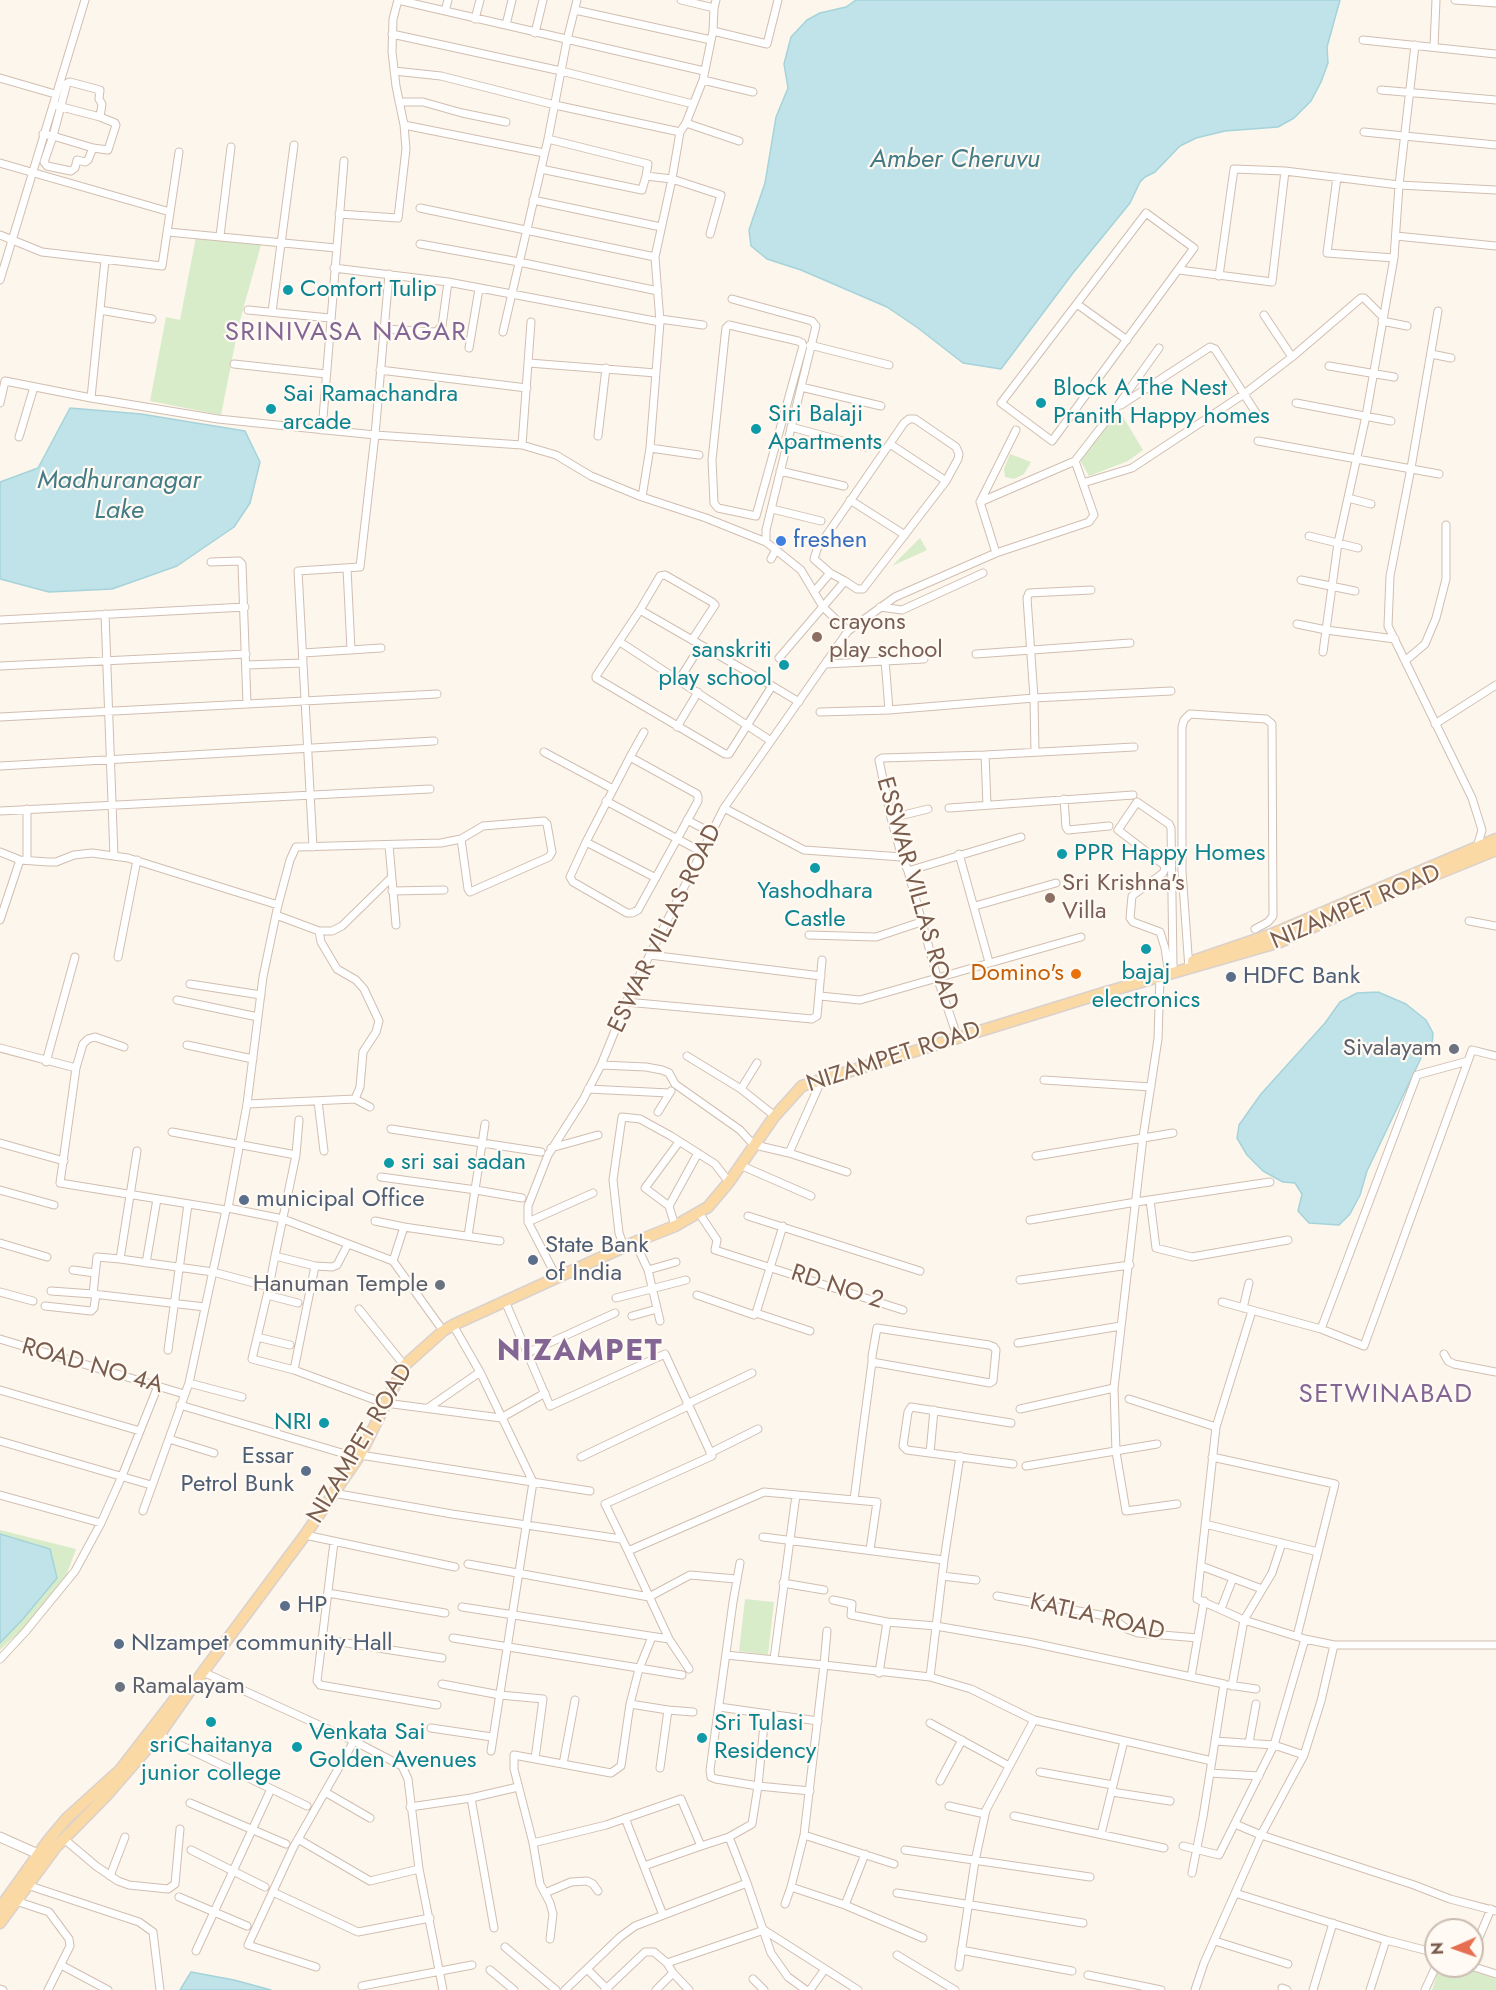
<!DOCTYPE html>
<html>
<head>
<meta charset="utf-8">
<style>
  body { margin:0 }
  #map { position:relative; width:1496px; height:1990px; overflow:hidden; background:#fdf6ec; font-family:Jost,sans-serif }
  canvas { display:block }
  .north { position:absolute; left:1424px; top:1918px; width:60px; height:60px; box-sizing:border-box; background:#fffaf3; border:2px solid #cabbb1; border-radius:50%; rotate:268deg; font-size:16px; font-weight:700; line-height:24px; text-align:center; color:#7a5c4d }
  .north::after { content:''; display:block; margin:auto; width:21px; height:27px; background:#e76f51; clip-path:polygon(50% 0,100% 100%,50% 72%,0 100%) }
</style>
</head>
<body>
<div id="map">
<canvas width="1496" height="1990"></canvas>
<div class="north">N</div>
</div>
<script>
const c = document.querySelector('canvas').getContext('2d');
c.lineJoin = 'round';
function fill(path, color) {
  c.fillStyle = color;
  c.fill(path, 'evenodd');
}
function shape(rows) {
  const path = new Path2D();
  for (const r of rows) {
    path.moveTo(r[0], r[1]);
    for (let i = 2; i < r.length; i += 2) path.lineTo(r[i], r[i + 1]);
  }
  return path;
}
function stroke(path, color, width, dash) {
  c.strokeStyle = color;
  c.lineWidth = width;
  c.lineCap = dash ? 'butt' : 'round';
  c.setLineDash(dash || []);
  c.stroke(path);
}
function drawText(font, color, halo, rows, align = 'center') {
  c.font = font + ' Jost,sans-serif';
  c.lineWidth = 4.5;
  c.setLineDash([]);
  c.textBaseline = 'middle';
  c.strokeStyle = halo;
  c.fillStyle = color;
  for (const [text, x, y, turn = 0] of rows) {
    c.save();
    c.translate(x, y);
    c.rotate((+turn || 0) * Math.PI / 180);
    c.textAlign = isNaN(turn) ? turn : align;
    if (halo) c.strokeText(text, 0, 0);
    c.fillText(text, 0, 0);
    c.restore();
  }
}
fill(shape([
  [196,237,261,245,239,324,221,415,150,401,166,317,180,320],
  [1119,410,1143,450,1128,461,1089,476,1080,460],
  [1010,454,1031,462,1024,474,1014,479,1005,477,1004,469],
  [920,538,927,550,892,566],
  [0,1530,76,1549,65,1579,26,1626,0,1650],
  [745,1599,774,1602,768,1655,739,1651],
  [1440,1966,1458,1966,1496,1979,1496,1990,1432,1990]
]), '#d8ecc9');
const water = shape([
  [856,0,1340,0,1327,47,1328,63,1321,82,1311,101,1294,118,1278,127,1225,131,1196,138,1180,146,1155,172,1145,177,1140,182,1130,203,1073,273,1001,369,963,363,918,328,887,307,801,270,767,259,751,246,749,230,765,183,776,117,788,88,784,64,791,37,807,20,820,13,846,7,856,0],
  [70,408,141,414,245,431,260,462,250,503,234,527,177,566,112,589,49,592,0,579,0,482,38,468,70,408],
  [1378,992,1406,1004,1426,1020,1433,1033,1432,1045,1422,1056,1367,1171,1360,1195,1350,1214,1339,1225,1309,1223,1298,1211,1302,1194,1295,1183,1283,1182,1263,1171,1247,1155,1237,1138,1239,1125,1261,1094,1325,1023,1340,1002,1357,993,1378,992],
  [0,1534,50,1549,57,1578,23,1619,0,1643,0,1534],
  [191,1972,234,1980,271,1990,180,1990,191,1972]
]);
fill(water, '#bfe3e8');
stroke(water, '#a5d3da', 1.5);
const minor = shape([
  [398,0,704,71],
  [398,0,393,19,392,52,396,86,404,125],
  [681,0,714,8],
  [1455,0,1496,3],
  [575,10,711,40],
  [445,11,448,0],
  [475,19,480,0],
  [506,25,512,0],
  [713,31,767,44,778,0],
  [535,33,543,0],
  [392,34,561,71,693,104],
  [1363,40,1496,54],
  [1434,47,1436,0],
  [394,71,441,76,555,105,680,132],
  [0,78,55,94],
  [703,80,753,92],
  [1381,90,1496,100],
  [399,102,423,102,462,113,506,122],
  [58,106,100,117],
  [686,123,739,141],
  [1364,132,1496,145],
  [43,134,53,136,44,162,47,166,71,171,75,168,77,160,85,162,88,160,93,148,108,150,116,125,115,123,100,117,102,104,99,99,100,90,70,82,67,83,53,136,93,148],
  [0,163,170,212],
  [541,169,642,190,646,176,648,164,548,139],
  [646,176,672,179,721,195,710,234],
  [1337,177,1327,253,1394,258],
  [533,200,661,227],
  [420,208,655,257],
  [1146,213,1194,248,1052,441,1001,403,1146,213],
  [339,214,398,218,406,149,404,125,544,153],
  [168,232,336,248],
  [0,235,42,252,162,266,179,152],
  [220,236,231,147],
  [1396,236,1496,246],
  [420,244,519,262,658,291],
  [334,268,448,282,660,322],
  [1179,270,1272,282,1285,171],
  [1219,276,1234,169,1285,171,1399,185,1496,190],
  [0,280,85,0],
  [732,299,812,321,816,326,766,530,766,542],
  [1077,304,1127,340],
  [100,310,152,319],
  [248,310,330,318],
  [1438,311,1411,468,1390,576,1388,626,1472,798,1482,830,1477,847],
  [272,312,294,145],
  [1264,315,1292,357],
  [660,319,703,325],
  [1382,321,1407,326],
  [729,325,798,341,802,343,803,346,756,516,718,508,714,503,712,460,725,336,726,328,729,325],
  [384,329,436,332,442,326,448,282],
  [503,332,548,139,567,40,577,0],
  [810,345,889,365],
  [469,348,479,289],
  [1431,354,1451,358],
  [529,363,656,373],
  [234,364,326,374],
  [1329,366,1394,377],
  [380,370,527,388],
  [801,387,881,406],
  [91,398,105,260],
  [0,403,5,381,91,398,218,419,375,435,522,445,556,455,591,476,642,497,706,518,766,542,801,570,823,607,848,631],
  [1296,403,1391,421],
  [1121,405,1210,347,1215,349,1258,416],
  [791,427,865,447],
  [322,430,344,161],
  [598,436,606,368],
  [19,437,34,387],
  [1258,441,1439,474],
  [890,444,946,481],
  [522,445,531,322],
  [650,448,699,455],
  [780,471,844,486],
  [1083,483,1132,468,1244,394,1292,357,1361,298,1364,298,1383,317],
  [642,497,650,448,660,322,655,257,672,179,680,132,686,123,703,80,713,31,714,8,716,0],
  [1348,498,1371,504],
  [850,500,905,535],
  [980,502,1075,461],
  [772,509,821,521],
  [1309,536,1358,548],
  [996,553,980,502,1016,430],
  [771,559,776,550],
  [211,562,239,561,242,564,247,704],
  [347,568,351,650],
  [830,573,845,581],
  [1301,580,1355,591],
  [880,607,902,610,983,573],
  [640,610,660,576,665,575,712,602,715,605,692,640],
  [105,614,114,856],
  [0,620,245,607],
  [1297,624,1326,630,1395,639],
  [620,642,771,741],
  [1323,652,1338,543,1366,416,1394,258,1399,185,1415,45],
  [303,653,381,648],
  [976,654,1130,643],
  [779,658,845,581,857,589,863,589,946,481,958,459,959,454,956,447,915,419,909,419,904,423,817,549,814,559,830,573,814,592],
  [885,660,889,710],
  [1405,661,1425,644,1436,618,1446,579,1446,525],
  [826,664,924,659],
  [246,665,303,663],
  [0,666,246,654],
  [679,680,701,645],
  [772,686,729,754,725,754,596,678,596,676,640,610,774,687,799,702],
  [820,712,889,710,1034,698,1171,691],
  [0,717,437,694],
  [1435,724,1496,685],
  [677,727,698,692],
  [544,752,613,789],
  [1035,752,1034,698,1027,598,1029,593,1091,590],
  [985,755,987,805],
  [630,757,697,794,698,797,698,801,638,910,632,913,627,913,573,882,570,877,586,842,630,757],
  [630,757,644,732],
  [0,766,434,741],
  [1064,799,1066,827,1068,830,1109,826],
  [606,801,702,852],
  [724,808,804,850,902,857],
  [949,808,1133,795],
  [0,811,430,789],
  [891,818,928,809],
  [687,820,712,833],
  [586,842,656,878],
  [389,845,396,925],
  [313,847,298,571,360,567,375,435,389,274],
  [0,852,20,860,48,862,56,862,74,855,92,853,128,858,278,905],
  [959,854,989,962],
  [27,860,27,809],
  [908,871,1021,837],
  [392,891,444,890],
  [975,906,1056,883],
  [276,915,319,931,332,931,342,926,391,878],
  [0,920,20,860],
  [1469,921,1496,926],
  [319,931,321,942,337,969,356,980,364,989,379,1021,376,1032,363,1052,360,1087,355,1099],
  [809,935,876,937,921,922],
  [650,955,821,976],
  [118,957,137,860],
  [1168,968,1165,948,1160,932,1133,922,1130,918,1132,896,1163,873,1165,869,1164,865,1118,830,1137,802,1169,824,1171,828,1173,966],
  [1189,969,1182,871,1182,727,1184,720,1190,714,1266,719,1272,724,1273,916,1268,922,1255,929],
  [1160,977,1158,1039,1143,1137,1114,1388,1116,1452,1126,1511,1177,1504],
  [190,984,261,995],
  [820,996,860,1000,1081,937],
  [177,1000,258,1017],
  [626,1002,812,1019,817,1016,822,960],
  [955,1030,937,977,908,871,902,857,891,818,879,760,882,758,985,755,1134,747],
  [187,1045,253,1059],
  [124,1047,95,1037,88,1039,83,1044,76,1068,60,1183,226,1210,228,1208,283,1219,393,1261,439,1325],
  [0,1048,76,1068],
  [687,1056,741,1089,771,1113],
  [46,1062,75,957],
  [601,1065,646,1067,662,1070,669,1073,675,1084,740,1130,751,1142],
  [1044,1080,1151,1087],
  [588,1089,669,1093],
  [741,1089,757,1063],
  [318,1101,324,1151],
  [247,1104,355,1099,370,1107],
  [658,1112,671,1091],
  [299,1120,296,1155,275,1256,315,1266,294,1370,378,1401],
  [391,1129,541,1152],
  [172,1132,296,1155],
  [0,1143,64,1161],
  [755,1145,789,1153,847,1172],
  [551,1148,598,1135],
  [137,1151,120,1259,213,1272,269,1287,275,1256],
  [789,1153,822,1079],
  [1036,1156,1173,1133],
  [740,1165,811,1196],
  [381,1177,476,1190,522,1198],
  [0,1190,54,1205],
  [593,1193,528,1222,528,1206,548,1155,583,1100,601,1065,629,996,724,808,848,631,895,597,996,553,1089,522,1094,515,1075,461,1116,408,1159,348],
  [1150,1200,1156,1248,1192,1257,1288,1240],
  [669,1206,698,1153],
  [228,1208,247,1104,263,977,278,905,290,860,296,847,441,843,461,839,483,826,544,821,547,824,552,852,549,857,470,892,468,889,461,839],
  [699,1213,717,1240,715,1250,903,1310],
  [748,1216,920,1271],
  [1030,1220,1136,1202,1270,1182],
  [375,1221,404,1227],
  [528,1222,557,1278],
  [675,1226,669,1206,645,1188,679,1142],
  [468,1236,485,1124],
  [635,1242,648,1270,660,1321],
  [0,1243,47,1257],
  [624,1247,619,1233,613,1180,622,1117,640,1119,671,1136,715,1164,725,1177],
  [393,1261,404,1227,500,1241],
  [146,1263,157,1199],
  [315,1266,332,1267,337,1265,348,1244],
  [73,1270,95,1273],
  [648,1270,676,1262],
  [1020,1280,1130,1265],
  [269,1287,252,1359,294,1370],
  [51,1291,93,1294,205,1307],
  [0,1292,33,1301],
  [93,1294,97,1257,120,1259],
  [267,1295,298,1303],
  [697,1295,754,1315,756,1313,783,1226],
  [616,1298,686,1280],
  [505,1301,550,1406,665,1354,712,1456,605,1504,628,1551],
  [1222,1302,1321,1329,1417,1075,1468,1061,1472,1050,1496,1056],
  [45,1306,91,1311,94,1308,96,1294],
  [1243,1308,1249,1283],
  [359,1309,400,1360],
  [1252,1311,1216,1427,1197,1599,1244,1620,1305,1639,1334,1645,1496,1645],
  [756,1313,810,1331],
  [632,1316,657,1309],
  [453,1325,480,1372,533,1482,491,1751],
  [1321,1329,1364,1346,1468,1061],
  [257,1337,290,1345],
  [0,1339,184,1394],
  [1018,1343,1121,1326],
  [168,1350,188,1204],
  [527,1353,615,1313],
  [1444,1354,1448,1361,1454,1364,1496,1372],
  [189,1383,242,1397],
  [0,1390,140,1431],
  [1129,1399,1216,1427],
  [385,1403,501,1418,545,1393],
  [687,1404,752,1373],
  [180,1405,352,1456],
  [428,1408,480,1372],
  [1020,1409,1114,1388],
  [1011,1423,911,1407,908,1412,903,1446,907,1450,1013,1464],
  [169,1439,214,1453],
  [0,1441,151,1485],
  [710,1453,758,1429],
  [930,1453,934,1410],
  [360,1455,590,1491],
  [581,1457,688,1406],
  [1212,1457,1335,1484,1297,1636],
  [1026,1466,1157,1444],
  [333,1493,452,1514,621,1539],
  [0,1495,101,1523],
  [854,1500,862,1437,872,1362,872,1356,877,1328,989,1345,994,1347,996,1350,993,1381,990,1383,872,1362],
  [143,1511,189,1383,226,1210],
  [1205,1524,1318,1552],
  [305,1535,455,1567],
  [763,1537,944,1560],
  [334,1542,317,1681,320,1685,437,1705],
  [740,1563,733,1602,710,1770,711,1777,716,1779,758,1786,765,1714],
  [468,1564,649,1597,690,1575,736,1579],
  [1201,1566,1262,1589],
  [942,1576,976,1580],
  [783,1583,824,1590],
  [328,1593,445,1613],
  [997,1596,1111,1617,1127,1629,1138,1633,1198,1638],
  [833,1600,852,1604,851,1615,887,1622,936,1626,1028,1642,1191,1677],
  [462,1607,669,1639,628,1551,764,1492,877,1502,870,1550],
  [1221,1609,1233,1578],
  [827,1631,824,1665,930,1677,971,1689,1034,1720,1212,1761],
  [453,1638,682,1675],
  [321,1639,442,1658],
  [669,1639,689,1669],
  [726,1655,824,1665,804,1835,791,1887,845,1905,923,1938],
  [0,1659,26,1631,75,1571,101,1523,122,1476,158,1386],
  [774,1659,796,1495],
  [203,1672,354,1741,402,1766,408,1779,419,1869,443,1990],
  [879,1673,887,1622],
  [930,1677,944,1560,960,1456],
  [442,1684,500,1695,543,1699,535,1759],
  [1229,1685,1256,1689],
  [1232,1686,1244,1620,1272,1573,1282,1543],
  [630,1704,668,1710],
  [719,1707,818,1721],
  [930,1723,1009,1766],
  [431,1728,492,1737],
  [159,1735,307,1806],
  [1215,1741,1274,1745,1304,1755],
  [1249,1743,1256,1704],
  [563,1764,575,1700],
  [660,1768,668,1710,693,1712],
  [1040,1772,1113,1785],
  [1210,1773,1259,1776],
  [940,1781,962,1740],
  [325,1792,370,1818],
  [1112,1792,1170,1801],
  [471,1798,518,1787],
  [190,1803,286,1844],
  [949,1806,985,1814],
  [410,1807,471,1798,494,1928],
  [1014,1816,1164,1848],
  [625,1818,663,1915],
  [1235,1824,1261,1835,1414,1885,1450,1899,1496,1911],
  [1101,1834,1124,1741],
  [804,1835,894,1864],
  [729,1837,747,1883,771,1953,788,1977,806,1990],
  [64,1839,96,1866,118,1881,129,1885,168,1889,175,1884,180,1829],
  [298,1839,370,1881,419,1869],
  [533,1843,606,1825,681,1799,701,1846,644,1866],
  [701,1846,729,1837,752,1824,758,1786,810,1791],
  [1183,1846,1219,1855,1274,1745,1305,1639],
  [191,1850,265,1887],
  [905,1850,1090,1877],
  [1192,1873,1203,1817,1224,1684,1191,1677,1204,1601],
  [110,1876,125,1837],
  [27,1885,139,1922,153,1932,160,1990],
  [273,1892,358,1932,430,1918],
  [545,1893,571,1882,587,1881,593,1884,598,1891],
  [897,1893,1083,1923],
  [1235,1893,1386,1940,1436,1953],
  [179,1897,247,1926],
  [16,1901,49,1912,69,1939,70,1946,48,1990],
  [785,1904,791,1887],
  [845,1905,865,1854],
  [550,1939,553,1914,550,1903,540,1884,533,1843,514,1769,514,1755,611,1773,621,1766,630,1704,639,1669,652,1637],
  [1215,1941,1288,1964],
  [505,1947,556,1990],
  [961,1950,1072,1971],
  [196,1951,271,1789],
  [1472,1954,1491,1909],
  [897,1955,955,1990],
  [61,1965,108,1990],
  [1471,1966,1496,1974],
  [316,1967,248,1945,293,1848,354,1741],
  [959,1967,975,1861,986,1810,1034,1720],
  [490,1970,514,1990],
  [588,1970,608,1990],
  [1088,1975,1161,1990],
  [753,1979,764,1990],
  [362,1986,472,1965],
  [1282,1988,1287,1990],
  [0,1989,3,1990],
  [565,1990,620,1937,635,1926,747,1883],
  [605,1990,645,1952,654,1952,667,1963],
  [656,1990,673,1973],
  [689,1990,673,1973,667,1963,764,1930,858,1990],
  [810,1990,825,1969],
  [1195,1990,1204,1963,1261,1835,1304,1755,1321,1701,1334,1645],
  [1313,1990,1333,1923],
  [1370,1990,1386,1940],
  [1425,1990,1436,1966]
]);
const tertiary = shape([
  [0,1837,38,1854]
]);
const primary = shape([
  [1193,961,1272,934,1496,839],
  [0,1908,47,1842,67,1818,120,1770,178,1695],
  [0,1923,56,1847,106,1796,159,1735,203,1672,305,1535,360,1455,405,1365,443,1331,453,1325,635,1242,675,1226,708,1207,729,1182,774,1117,802,1086,1103,993,1280,942,1366,903,1496,850]
]);
stroke(minor, '#d1beb0', 9);
stroke(tertiary, '#d1beb0', 11);
stroke(primary, '#dad1cd', 13);
stroke(minor, '#fff', 7);
stroke(tertiary, '#fff', 9);
stroke(primary, '#fbd9a5', 10);
for (const [x, y, r, color] of [
  [288,290,6,"#0f9aa8"],
  [1041,403,6,"#0f9aa8"],
  [271,409,6,"#0f9aa8"],
  [756,429,6,"#0f9aa8"],
  [781,541,6,"#3f7fe0"],
  [817,637,6,"#8d6e63"],
  [784,665,6,"#0f9aa8"],
  [1062,854,6,"#0f9aa8"],
  [815,868,6,"#0f9aa8"],
  [1050,898,6,"#8d6e63"],
  [1146,949,6,"#0f9aa8"],
  [1076,974,6,"#e8710a"],
  [1231,977,6,"#5c6f8a"],
  [1454,1049,6,"#6b7280"],
  [389,1163,6,"#0f9aa8"],
  [244,1200,6,"#5c6f8a"],
  [533,1260,6,"#5c6f8a"],
  [440,1285,6,"#6b7280"],
  [324,1423,6,"#0f9aa8"],
  [306,1471,6,"#5c6f8a"],
  [285,1606,6,"#5c6f8a"],
  [119,1644,6,"#5c6f8a"],
  [120,1687,6,"#6b7280"],
  [211,1722,6,"#0f9aa8"],
  [702,1738,6,"#0f9aa8"],
  [297,1747,6,"#0f9aa8"]
]) {
  const dot = new Path2D();
  dot.arc(x, y, r, 0, 2 * Math.PI);
  c.fillStyle = color;
  c.fill(dot);
  stroke(dot, '#fffaf3', 2);
}
drawText('24px', '#0d838f', '#fffaf3', [
  ["Comfort Tulip",300,290],
  ["Block A The Nest",1053,389],
  ["Pranith Happy homes",1053,417],
  ["Sai Ramachandra",283,395],
  ["arcade",283,423],
  ["Siri Balaji",768,415],
  ["Apartments",768,443],
  ["sanskriti",772,651,"right"],
  ["play school",772,679,"right"],
  ["PPR Happy Homes",1074,854],
  ["Yashodhara",815,892,"center"],
  ["Castle",815,920,"center"],
  ["bajaj",1146,973,"center"],
  ["electronics",1146,1001,"center"],
  ["sri sai sadan",401,1163],
  ["NRI",312,1423,"right"],
  ["Sri Tulasi",714,1724],
  ["Residency",714,1752],
  ["Venkata Sai",309,1733],
  ["Golden Avenues",309,1761],
  ["sriChaitanya",211,1746,"center"],
  ["junior college",211,1774,"center"]
], 'left');
drawText('24px', '#366cbe', '#fffaf3', [
  ["freshen",793,541]
], 'left');
drawText('24px', '#785e54', '#fffaf3', [
  ["crayons",829,623],
  ["play school",829,651],
  ["Sri Krishna's",1062,884],
  ["Villa",1062,912]
], 'left');
drawText('24px', '#7a5c4d', '#fffaf3', [
  ["ESSWAR VILLAS ROAD",916,894,74],
  ["NIZAMPET ROAD",1356,908,-23],
  ["ESWAR VILLAS ROAD",666,929,-64],
  ["NIZAMPET ROAD",894,1058,-18],
  ["RD NO 2",837,1288,18],
  ["ROAD NO 4A",92,1367,16],
  ["NIZAMPET ROAD",361,1444,-59],
  ["KATLA ROAD",1097,1618,13]
]);
drawText('24px', '#c56008', '#fffaf3', [
  ["Domino's",1064,974]
], 'right');
drawText('24px', '#4e5e75', '#fffaf3', [
  ["HDFC Bank",1243,977],
  ["municipal Office",256,1200],
  ["State Bank",545,1246],
  ["of India",545,1274],
  ["Essar",294,1457,"right"],
  ["Petrol Bunk",294,1485,"right"],
  ["HP",297,1606],
  ["NIzampet community Hall",131,1644]
], 'left');
drawText('24px', '#5b616d', '#fffaf3', [
  ["Sivalayam",1442,1049],
  ["Hanuman Temple",428,1285],
  ["Ramalayam",132,1687,"left"]
], 'right');
drawText('italic 26px', '#437c86', '#fffaf3', [
  ["Amber Cheruvu",955,161],
  ["Madhuranagar",119,482],
  ["Lake",119,512]
]);
c.letterSpacing = '1.5px';
drawText('26px', '#846695', '#fffaf3', [
  ["SRINIVASA NAGAR",346,334],
  ["SETWINABAD",1386,1396]
]);
c.letterSpacing = '0px';
c.letterSpacing = '1.5px';
drawText('bold 30px', '#846695', '#fffaf3', [
  ["NIZAMPET",580,1353]
]);
c.letterSpacing = '0px';
</script>
</body>
</html>
